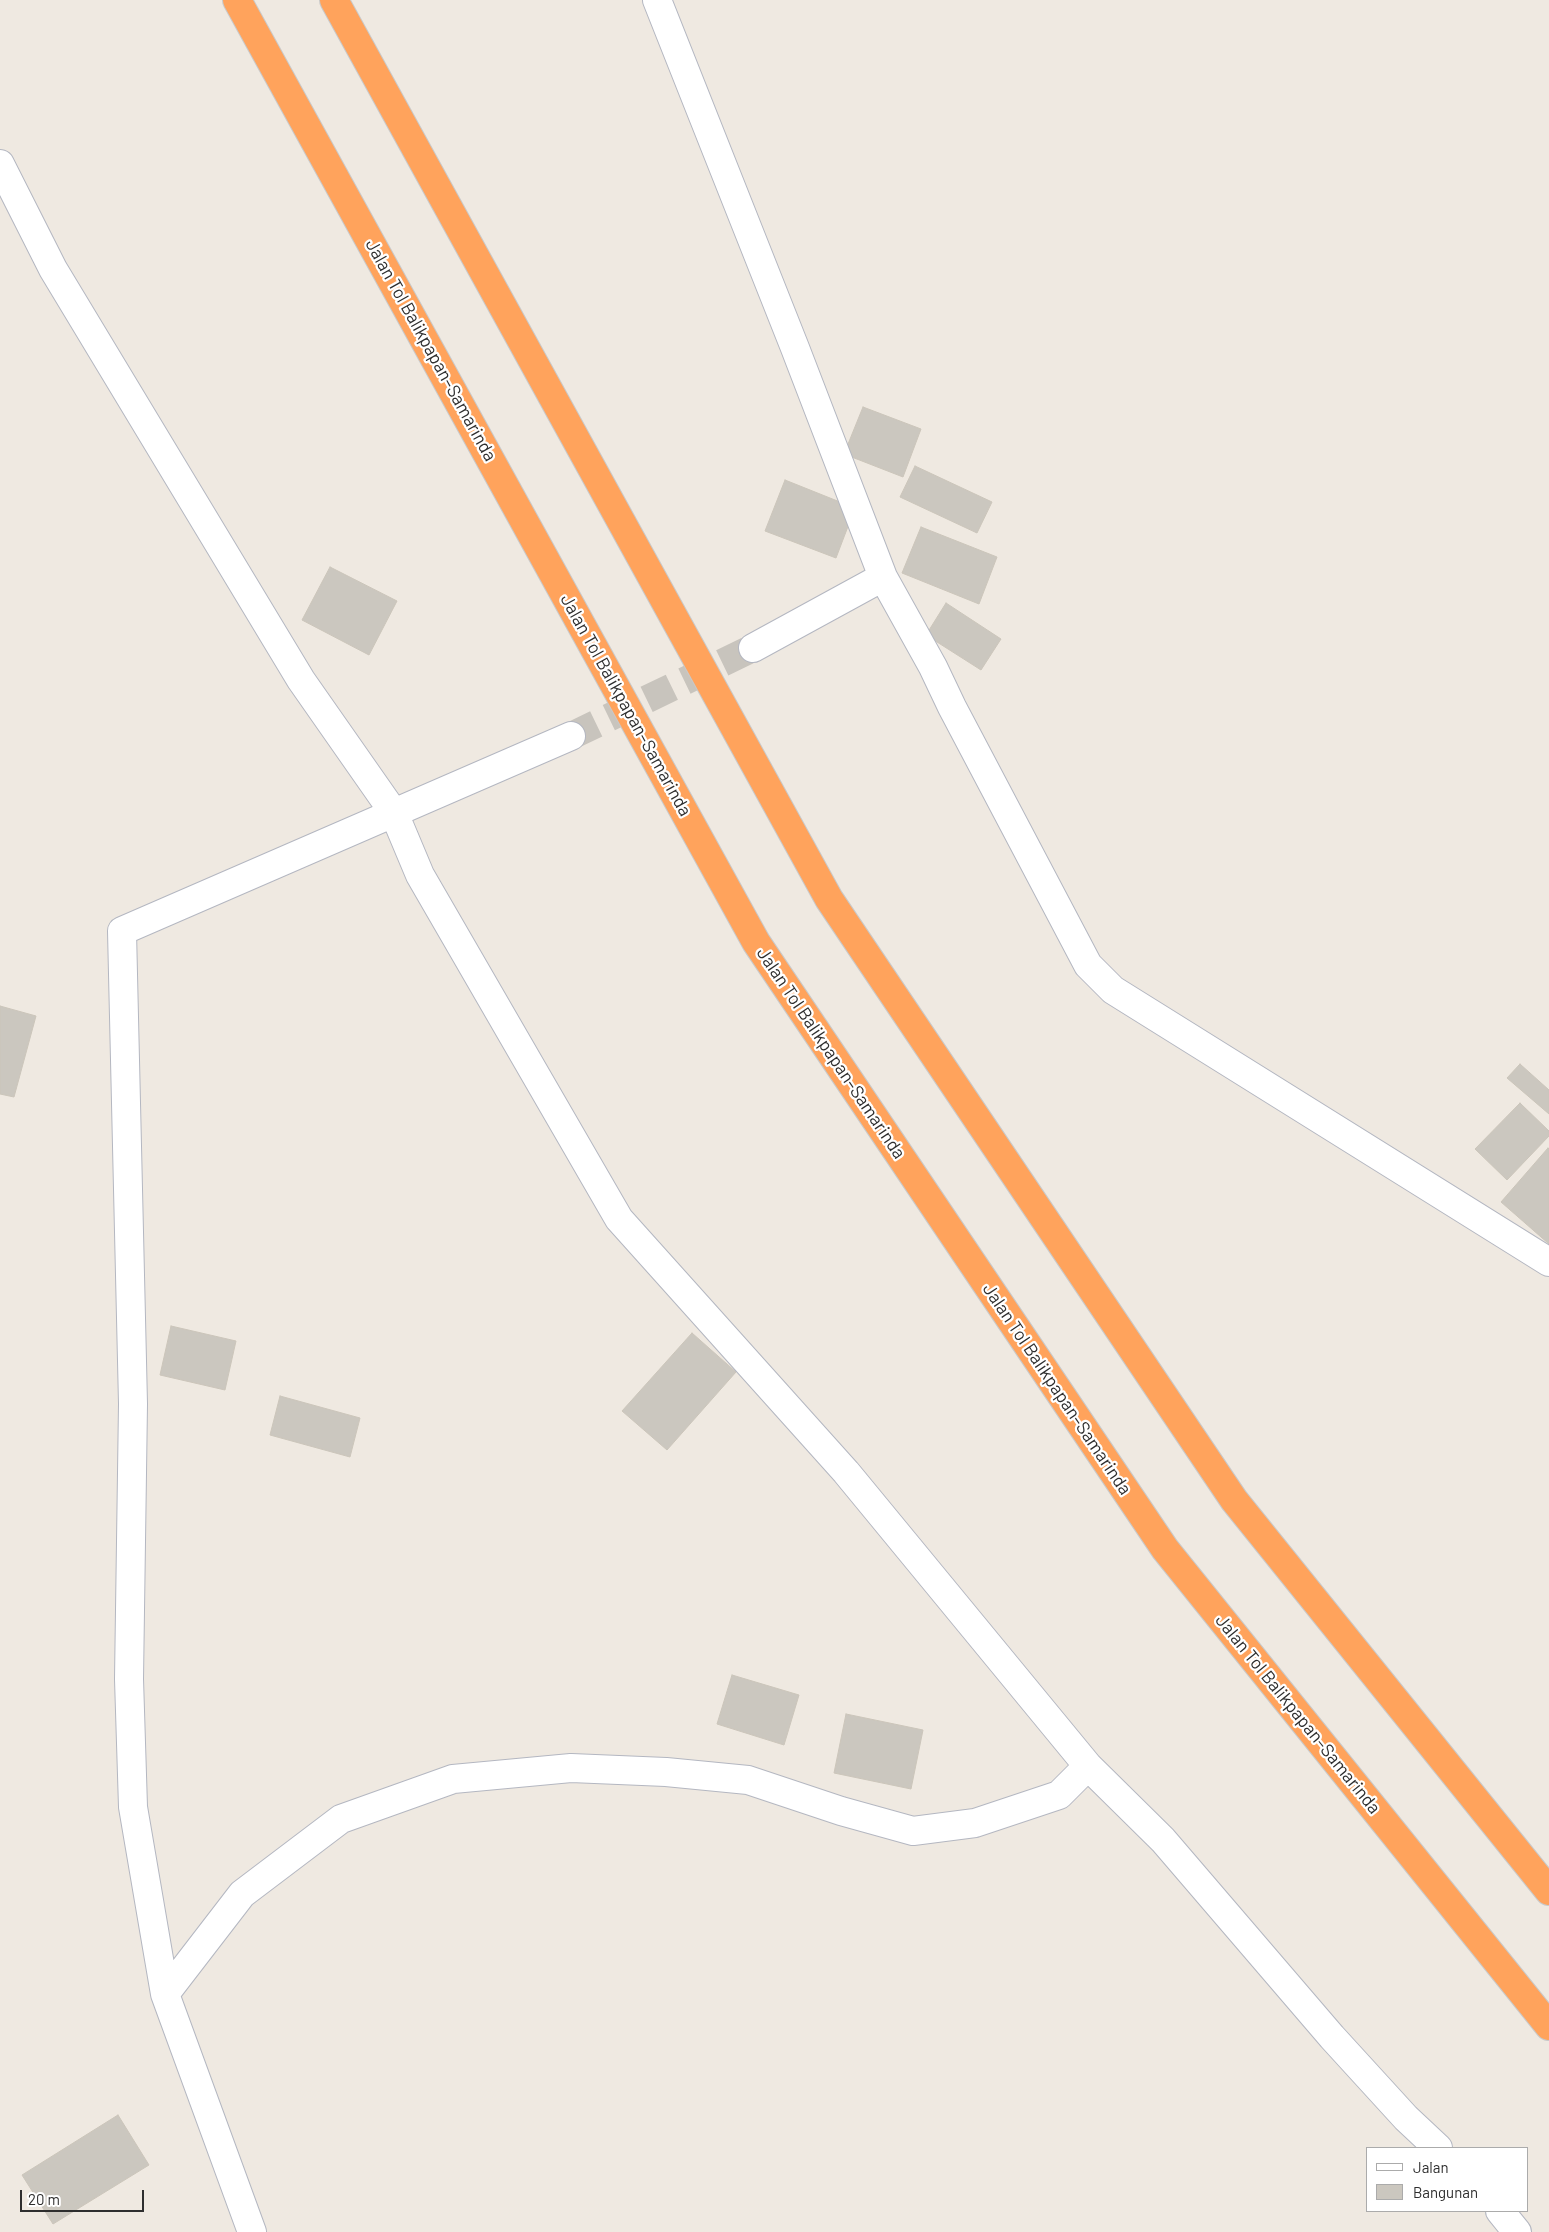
<!DOCTYPE html>
<html>
<head>
<meta charset="utf-8">
<style>
  body { margin:0 }
  #map { position:relative; width:1549px; height:2232px; overflow:hidden; background:#efe9e1; font-family:Barlow,sans-serif }
  canvas { display:block }
  .legend { position:absolute; left:1366px; top:2147px; width:162px; height:65px; box-sizing:border-box; background:#fff; border:1px solid #ababab; margin:0; padding:6px 9px; list-style:none; font-size:15px; color:#2e2e2e }
  .legend li { display:flex; align-items:center; gap:10px; height:25px }
  .legend b { width:25px; border:1px solid #ababab }
  .scale { position:absolute; left:20px; top:2190px; width:124px; height:22px; box-sizing:border-box; border:2px solid #2e2e2e; border-top:0; padding-left:6px; font-size:15px; line-height:18px; white-space:nowrap; color:#2e2e2e; -webkit-text-stroke:4px #fff; paint-order:stroke }
</style>
</head>
<body>
<div id="map">
<canvas width="1549" height="2232"></canvas>
<ul class="legend">
<li><b style="height:6px;background:#fff"></b>Jalan</li>
<li><b style="height:14px;background:#cbc7bf"></b>Bangunan</li>
</ul>
<div class="scale">20 m</div>
</div>
<script>
const c = document.querySelector('canvas').getContext('2d');
c.lineJoin = 'round';
function fill(path, color) {
  c.fillStyle = color;
  c.fill(path, 'evenodd');
}
function shape(rows) {
  const path = new Path2D();
  for (const r of rows) {
    path.moveTo(r[0], r[1]);
    for (let i = 2; i < r.length; i += 2) path.lineTo(r[i], r[i + 1]);
  }
  return path;
}
function stroke(path, color, width, dash) {
  c.strokeStyle = color;
  c.lineWidth = width;
  c.lineCap = dash ? 'butt' : 'round';
  c.setLineDash(dash || []);
  c.stroke(path);
}
function drawText(font, color, halo, rows, align = 'center') {
  c.font = font + ' Barlow,sans-serif';
  c.lineWidth = 4.5;
  c.setLineDash([]);
  c.textBaseline = 'middle';
  c.strokeStyle = halo;
  c.fillStyle = color;
  for (const [text, x, y, turn = 0] of rows) {
    c.save();
    c.translate(x, y);
    c.rotate((+turn || 0) * Math.PI / 180);
    c.textAlign = isNaN(turn) ? turn : align;
    if (halo) c.strokeText(text, 0, 0);
    c.fillText(text, 0, 0);
    c.restore();
  }
}
const building = shape([
  [863,407,921,429,903,477,844,454,863,407],
  [915,466,992,502,977,533,900,497,915,466],
  [785,480,855,508,836,558,765,531,785,480],
  [921,527,997,557,979,604,902,573,921,527],
  [330,567,397,601,369,655,302,620,330,567],
  [946,603,1001,639,981,670,926,635,946,603],
  [0,1006,36,1016,14,1097,0,1094,0,1006],
  [1520,1064,1549,1090,1549,1114,1507,1078,1520,1064],
  [1520,1103,1549,1131,1549,1136,1507,1180,1475,1149,1520,1103],
  [1548,1148,1549,1149,1549,1244,1501,1202,1548,1148],
  [171,1326,236,1341,225,1390,160,1375,171,1326],
  [692,1333,736,1372,667,1450,622,1411,692,1333],
  [280,1396,360,1418,350,1457,270,1435,280,1396],
  [732,1675,799,1695,784,1745,717,1724,732,1675],
  [846,1714,923,1730,911,1789,834,1773,846,1714],
  [118,2115,149,2165,53,2224,22,2175,118,2115]
]);
fill(building, '#cbc7bf');
stroke(building, '#cbc5ba', 1);
stroke(shape([
  [571,736,753,648]
]), '#c8c4bd', 28, [28, 14]);
const minor = shape([
  [657,0,795,348,883,577,933,667,952,707,1088,965,1113,990,1549,1262],
  [0,164,53,269,301,680,394,813,420,875,619,1219,846,1472,1088,1766],
  [753,648,883,577],
  [165,1994,242,1894,341,1819,453,1779,571,1768,666,1772,748,1780,841,1811,913,1831,975,1823,1059,1795,1088,1766,1163,1840,1332,2037,1406,2118,1438,2148],
  [1500,2211,1517,2232],
  [252,2232,165,1994,133,1807,129,1679,133,1404,122,931,571,736]
]);
const motorway = shape([
  [237,0,756,942,1165,1549,1549,2026],
  [334,0,829,899,1234,1500,1549,1891]
]);
stroke(minor, '#b4b7c1', 30);
stroke(motorway, '#c9c9c9', 30);
stroke(minor, '#fff', 28);
stroke(motorway, '#ffa35c', 28);
drawText('18px', '#2e2e2e', '#fff', [
  ["Jalan Tol Balikpapan–Samarinda",431,350,61],
  ["Jalan Tol Balikpapan–Samarinda",626,705,61],
  ["Jalan Tol Balikpapan–Samarinda",831,1053,56],
  ["Jalan Tol Balikpapan–Samarinda",1057,1389,56],
  ["Jalan Tol Balikpapan–Samarinda",1298,1714,51]
]);
</script>
</body>
</html>
